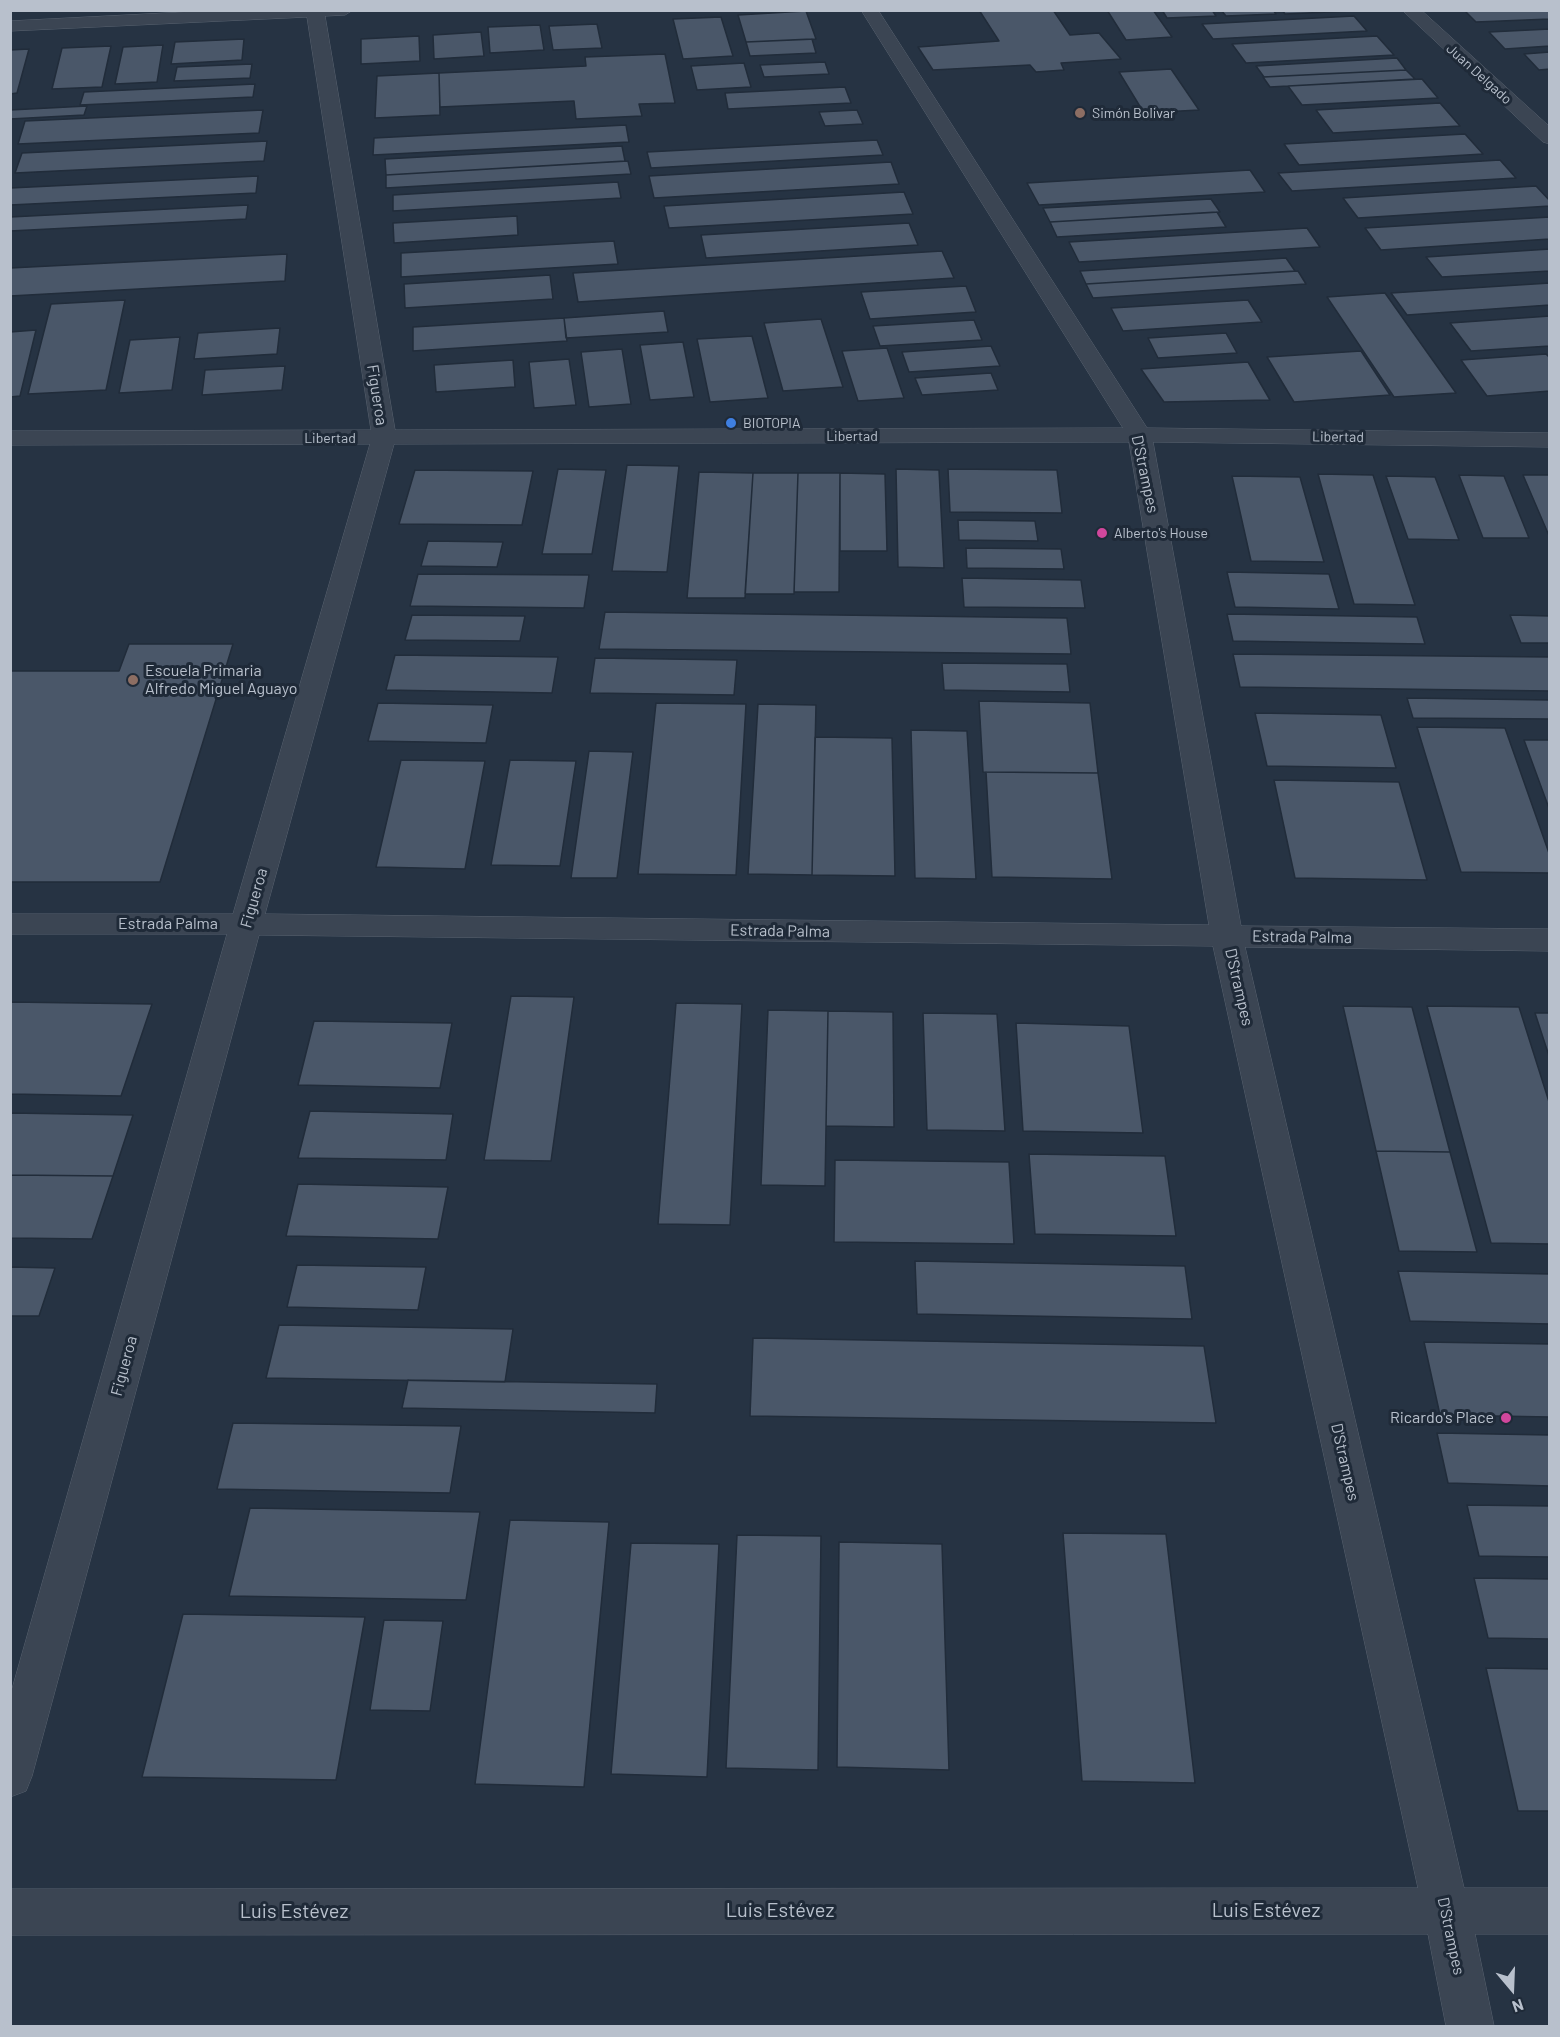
<!DOCTYPE html>
<html>
<head>
<meta charset="utf-8">
<style>
  body { margin:0 }
  #map { position:relative; width:1560px; height:2037px; overflow:hidden; background:#263343; font-family:Barlow,sans-serif }
  canvas { display:block }
  .frame { position:absolute; inset:0; border:12px solid #b8c0cc; pointer-events:none }
  .north { position:absolute; left:1482px; top:1959px; width:60px; height:60px; -webkit-text-stroke:4px #1f2a38; paint-order:stroke; rotate:161deg; font-size:16px; font-weight:700; line-height:24px; text-align:center; color:#b8c0cc }
  .north::after { content:''; display:block; margin:auto; width:21px; height:27px; background:#b8c0cc; clip-path:polygon(50% 0,100% 100%,50% 72%,0 100%) }
</style>
</head>
<body>
<div id="map">
<canvas width="1560" height="2037"></canvas>
<div class="frame"></div>
<div class="north">N</div>
</div>
<script>
const c = document.querySelector('canvas').getContext('2d');
c.lineJoin = 'round';
function fill(path, color) {
  c.fillStyle = color;
  c.fill(path, 'evenodd');
}
function shape(rows) {
  const path = new Path2D();
  for (const r of rows) {
    path.moveTo(r[0], r[1]);
    for (let i = 2; i < r.length; i += 2) path.lineTo(r[i], r[i + 1]);
  }
  return path;
}
function stroke(path, color, width, dash) {
  c.strokeStyle = color;
  c.lineWidth = width;
  c.lineCap = dash ? 'butt' : 'round';
  c.setLineDash(dash || []);
  c.stroke(path);
}
function drawText(font, color, halo, rows, align = 'center') {
  c.font = font + ' Barlow,sans-serif';
  c.lineWidth = 6;
  c.setLineDash([]);
  c.textBaseline = 'middle';
  c.strokeStyle = halo;
  c.fillStyle = color;
  for (const [text, x, y, turn = 0] of rows) {
    c.save();
    c.translate(x, y);
    c.rotate((+turn || 0) * Math.PI / 180);
    c.textAlign = isNaN(turn) ? turn : align;
    if (halo) c.strokeText(text, 0, 0);
    c.fillText(text, 0, 0);
    c.restore();
  }
}
const building = shape([
  [979,10,1053,10,1070,35,1099,33,1121,59,1061,63,1064,70,1036,72,1030,65,933,70,918,47,999,41,979,10],
  [1107,10,1153,10,1172,37,1126,40,1107,10],
  [1162,10,1212,10,1216,16,1167,18,1162,10],
  [1221,10,1273,10,1276,14,1226,16,1221,10],
  [1282,10,1351,10,1351,11,1285,14,1282,10],
  [1464,10,1550,10,1550,19,1476,22,1464,10],
  [806,11,816,39,746,42,738,15,806,11],
  [1354,16,1367,31,1213,39,1202,24,1354,16],
  [721,17,733,56,683,59,673,19,721,17],
  [597,24,602,48,553,50,549,26,597,24],
  [540,25,544,50,490,53,488,27,540,25],
  [1550,29,1550,46,1505,49,1489,32,1550,29],
  [481,32,484,56,434,59,433,35,481,32],
  [419,36,420,61,361,64,361,39,419,36],
  [1377,36,1394,55,1246,63,1232,44,1377,36],
  [244,39,242,60,171,64,175,42,244,39],
  [812,39,816,53,750,56,746,42,812,39],
  [163,45,157,82,115,84,123,47,163,45],
  [111,46,102,87,52,89,62,48,111,46],
  [29,49,17,93,10,94,10,50,29,49],
  [1550,52,1550,69,1539,70,1524,54,1550,52],
  [665,54,675,103,639,104,642,116,576,119,574,101,440,107,439,73,586,66,585,57,665,54],
  [1397,58,1406,70,1264,77,1256,66,1397,58],
  [825,62,829,74,764,77,760,65,825,62],
  [744,63,751,87,697,90,691,66,744,63],
  [252,64,250,78,174,81,177,67,252,64],
  [1171,69,1199,110,1144,113,1119,72,1171,69],
  [1406,70,1415,79,1270,87,1263,77,1406,70],
  [439,73,440,115,375,118,377,76,439,73],
  [1422,79,1438,98,1302,105,1288,86,1422,79],
  [255,84,253,97,80,105,84,92,255,84],
  [845,87,851,103,728,109,725,93,845,87],
  [1440,103,1460,126,1333,133,1316,110,1440,103],
  [87,106,84,115,10,119,10,110,87,106],
  [263,110,259,133,18,144,25,121,263,110],
  [857,110,863,124,825,126,819,112,857,110],
  [626,125,629,142,373,155,374,138,626,125],
  [1465,134,1483,154,1299,165,1284,144,1465,134],
  [877,140,883,155,651,168,647,152,877,140],
  [267,141,264,161,15,173,22,153,267,141],
  [622,146,625,161,386,175,385,159,622,146],
  [1500,160,1516,178,1292,191,1278,173,1500,160],
  [628,161,631,174,386,188,386,175,628,161],
  [891,162,899,184,654,198,649,176,891,162],
  [1250,170,1265,192,1039,205,1027,183,1250,170],
  [258,176,256,193,10,205,10,188,258,176],
  [618,182,621,198,393,211,393,195,618,182],
  [1536,186,1550,201,1550,206,1358,218,1343,198,1536,186],
  [904,192,913,214,669,228,664,206,904,192],
  [1211,199,1220,212,1050,222,1043,208,1211,199],
  [248,205,246,219,10,231,10,217,248,205],
  [1217,212,1226,227,1057,237,1050,222,1217,212],
  [517,216,518,235,394,243,393,223,517,216],
  [1550,217,1550,239,1381,250,1365,228,1550,217],
  [909,223,918,245,706,258,701,235,909,223],
  [1307,228,1320,247,1079,262,1069,242,1307,228],
  [614,241,618,264,401,277,401,253,614,241],
  [1550,249,1550,271,1442,277,1426,257,1550,249],
  [942,251,954,278,578,302,573,273,942,251],
  [287,254,285,281,10,296,10,268,287,254],
  [1286,258,1295,271,1086,284,1080,271,1286,258],
  [1298,271,1306,284,1093,298,1086,284,1298,271],
  [550,275,553,299,405,308,404,284,550,275],
  [1550,283,1550,305,1407,315,1391,293,1550,283],
  [966,286,976,312,870,319,861,292,966,286],
  [1385,293,1456,393,1394,397,1327,297,1385,293],
  [125,300,106,390,28,394,51,304,125,300],
  [1248,300,1262,322,1123,331,1111,308,1248,300],
  [664,311,668,332,566,338,564,318,664,311],
  [1550,316,1550,346,1471,351,1450,323,1550,316],
  [564,318,567,341,413,351,413,327,564,318],
  [821,319,843,387,783,391,764,323,821,319],
  [974,320,982,340,880,346,873,326,974,320],
  [280,328,277,354,194,359,198,333,280,328],
  [36,330,20,396,10,397,10,332,36,330],
  [1226,333,1237,353,1158,358,1148,338,1226,333],
  [752,336,768,398,710,402,697,339,752,336],
  [180,337,172,390,119,393,130,340,180,337],
  [683,342,694,397,650,400,640,345,683,342],
  [991,346,1000,366,909,372,902,352,991,346],
  [887,348,904,398,858,401,842,351,887,348],
  [622,349,631,404,589,407,581,352,622,349],
  [1361,351,1390,395,1294,402,1267,357,1361,351],
  [1546,354,1550,358,1550,391,1487,396,1461,360,1546,354],
  [569,359,576,405,534,408,529,362,569,359],
  [513,360,515,387,436,392,434,365,513,360],
  [1248,362,1270,400,1164,402,1141,369,1248,362],
  [285,366,282,390,202,395,205,370,285,366],
  [991,373,998,390,922,395,915,378,991,373],
  [627,465,679,466,667,572,612,571,627,465],
  [558,469,606,470,592,554,542,554,558,469],
  [896,469,939,470,944,568,898,567,896,469],
  [948,469,1057,470,1062,513,950,512,948,469],
  [415,470,533,471,522,525,399,524,415,470],
  [699,472,753,473,745,598,687,598,699,472],
  [753,473,798,473,794,594,745,594,753,473],
  [798,473,840,473,839,592,794,592,798,473],
  [840,473,885,474,887,551,840,551,840,473],
  [1318,474,1373,475,1415,605,1354,604,1318,474],
  [1459,475,1504,476,1529,538,1483,538,1459,475],
  [1523,475,1550,475,1550,538,1523,475],
  [1232,476,1300,477,1324,562,1251,561,1232,476],
  [1386,476,1435,477,1459,540,1408,539,1386,476],
  [958,520,1035,521,1038,541,959,540,958,520],
  [428,541,503,542,497,567,421,566,428,541],
  [966,548,1061,549,1064,569,967,568,966,548],
  [1227,572,1329,574,1339,609,1235,607,1227,572],
  [418,574,589,575,584,608,410,606,418,574],
  [962,578,1081,580,1085,608,964,607,962,578],
  [605,612,1067,618,1071,654,599,649,605,612],
  [1227,614,1417,617,1425,644,1233,641,1227,614],
  [412,615,525,616,520,641,405,640,412,615],
  [1510,615,1550,616,1550,643,1521,643,1510,615],
  [129,644,233,644,160,882,10,882,10,671,119,671,129,644],
  [1233,654,1550,657,1550,691,1240,687,1233,654],
  [395,655,558,657,552,693,386,690,395,655],
  [595,658,737,660,734,695,590,693,595,658],
  [942,663,1067,664,1070,692,944,690,942,663],
  [1407,698,1550,700,1550,719,1413,718,1407,698],
  [979,701,1090,703,1098,773,983,772,979,701],
  [378,703,493,705,486,743,368,741,378,703],
  [656,703,746,704,736,875,638,874,656,703],
  [758,704,816,705,812,875,748,874,758,704],
  [1255,713,1381,715,1396,768,1267,766,1255,713],
  [1417,727,1505,728,1550,856,1550,873,1461,872,1417,727],
  [911,730,967,731,976,879,915,878,911,730],
  [815,737,892,738,895,876,812,875,815,737],
  [1524,740,1550,740,1550,811,1524,740],
  [589,751,633,752,617,878,571,878,589,751],
  [401,760,485,761,465,869,376,867,401,760],
  [510,760,576,761,560,866,491,865,510,760],
  [986,772,1098,773,1112,879,992,877,986,772],
  [1274,780,1399,782,1427,880,1295,878,1274,780],
  [511,996,574,997,551,1161,484,1160,511,996],
  [10,1002,152,1004,121,1096,10,1094,10,1002],
  [676,1003,742,1004,730,1225,658,1224,676,1003],
  [1343,1006,1412,1007,1450,1152,1376,1151,1343,1006],
  [1427,1006,1519,1007,1550,1105,1550,1244,1491,1243,1427,1006],
  [768,1010,828,1011,825,1186,761,1185,768,1010],
  [828,1011,893,1012,894,1127,826,1126,828,1011],
  [923,1013,997,1014,1005,1131,927,1130,923,1013],
  [1535,1013,1550,1013,1550,1059,1535,1013],
  [314,1021,452,1023,440,1088,298,1085,314,1021],
  [1016,1023,1129,1026,1143,1133,1023,1131,1016,1023],
  [310,1111,453,1114,446,1160,298,1158,310,1111],
  [10,1113,133,1115,113,1176,10,1175,10,1113],
  [1376,1151,1450,1152,1477,1252,1399,1251,1376,1151],
  [1029,1154,1165,1156,1176,1236,1035,1234,1029,1154],
  [835,1160,1009,1162,1014,1244,834,1242,835,1160],
  [10,1175,113,1176,92,1239,10,1238,10,1175],
  [298,1184,448,1187,438,1239,286,1236,298,1184],
  [915,1261,1185,1266,1192,1319,917,1314,915,1261],
  [297,1265,426,1267,418,1310,287,1307,297,1265],
  [10,1267,55,1268,39,1316,10,1316,10,1267],
  [1398,1271,1550,1274,1550,1324,1410,1321,1398,1271],
  [279,1325,513,1329,505,1382,266,1378,279,1325],
  [753,1338,1204,1346,1216,1423,750,1416,753,1338],
  [1424,1342,1550,1344,1550,1417,1440,1415,1424,1342],
  [408,1380,657,1384,655,1413,402,1408,408,1380],
  [233,1423,461,1426,450,1493,217,1489,233,1423],
  [1437,1433,1550,1435,1550,1486,1448,1483,1437,1433],
  [1467,1505,1550,1506,1550,1557,1479,1556,1467,1505],
  [250,1508,480,1512,466,1600,229,1596,250,1508],
  [510,1520,609,1522,584,1787,475,1784,510,1520],
  [1063,1533,1166,1534,1195,1783,1082,1781,1063,1533],
  [737,1535,821,1536,818,1770,726,1768,737,1535],
  [839,1542,942,1544,949,1770,837,1767,839,1542],
  [631,1543,719,1544,707,1777,611,1774,631,1543],
  [1474,1578,1550,1579,1550,1639,1488,1638,1474,1578],
  [183,1614,365,1617,336,1780,142,1777,183,1614],
  [384,1620,443,1621,430,1711,370,1710,384,1620],
  [1486,1668,1550,1669,1550,1811,1518,1811,1486,1668]
]);
fill(building, '#4a5769');
stroke(building, '#212c3a', 1.5);
const minor = shape([
  [224,10,353,10,345,15,325,16,395,430,1123,428,861,10,878,10,1147,428,1550,433,1550,447,1153,442,1241,926,1550,929,1550,951,1245,947,1464,1888,1550,1888,1550,1934,1475,1934,1494,2026,1446,2026,1428,1934,10,1935,10,1889,1418,1888,1213,946,259,935,32,1776,26,1791,10,1797,10,1696,227,934,10,934,10,914,233,914,370,444,10,445,10,431,371,430,307,17,10,31,10,21,224,10],
  [1129,442,1209,925,265,914,394,444,1129,442]
]);
const tertiary = shape([
  [1402,10,1421,10,1550,127,1550,144,1543,142,1402,10]
]);
stroke(minor, '#596370', 1);
stroke(tertiary, '#596370', 1);
fill(minor, '#3b4553');
fill(tertiary, '#3b4553');
for (const [x, y, r, color] of [
  [1080,113,6,"#8d6e63"],
  [731,423,6,"#3f7fe0"],
  [1102,533,6,"#d1479c"],
  [133,680,6,"#8d6e63"],
  [1506,1418,6,"#d1479c"]
]) {
  const dot = new Path2D();
  dot.arc(x, y, r, 0, 2 * Math.PI);
  c.fillStyle = color;
  c.fill(dot);
  stroke(dot, '#1f2a38', 2);
}
drawText('14px', '#b8c0cc', '#1f2a38', [
  ["Juan Delgado",1479,74,42],
  ["Libertad",852,436],
  ["Libertad",1338,437,1],
  ["Libertad",330,438]
]);
drawText('14px', '#b8c0cc', '#1f2a38', [
  ["Simón Bolivar",1092,113],
  ["BIOTOPIA",743,423],
  ["Alberto's House",1114,533]
], 'left');
drawText('16px', '#b8c0cc', '#1f2a38', [
  ["Figueroa",377,395,81],
  ["D'Strampes",1145,474,78],
  ["Figueroa",254,898,-74],
  ["Estrada Palma",168,924],
  ["Estrada Palma",780,931,1],
  ["Estrada Palma",1302,937,1],
  ["D'Strampes",1239,987,77],
  ["Figueroa",124,1366,-75],
  ["D'Strampes",1345,1462,77],
  ["D'Strampes",1451,1936,78]
]);
drawText('16px', '#b8c0cc', '#1f2a38', [
  ["Escuela Primaria",145,671],
  ["Alfredo Miguel Aguayo",145,689],
  ["Ricardo's Place",1494,1418,"right"]
], 'left');
drawText('20px', '#b8c0cc', '#1f2a38', [
  ["Luis Estévez",780,1910],
  ["Luis Estévez",1266,1910],
  ["Luis Estévez",294,1911]
]);
</script>
</body>
</html>
